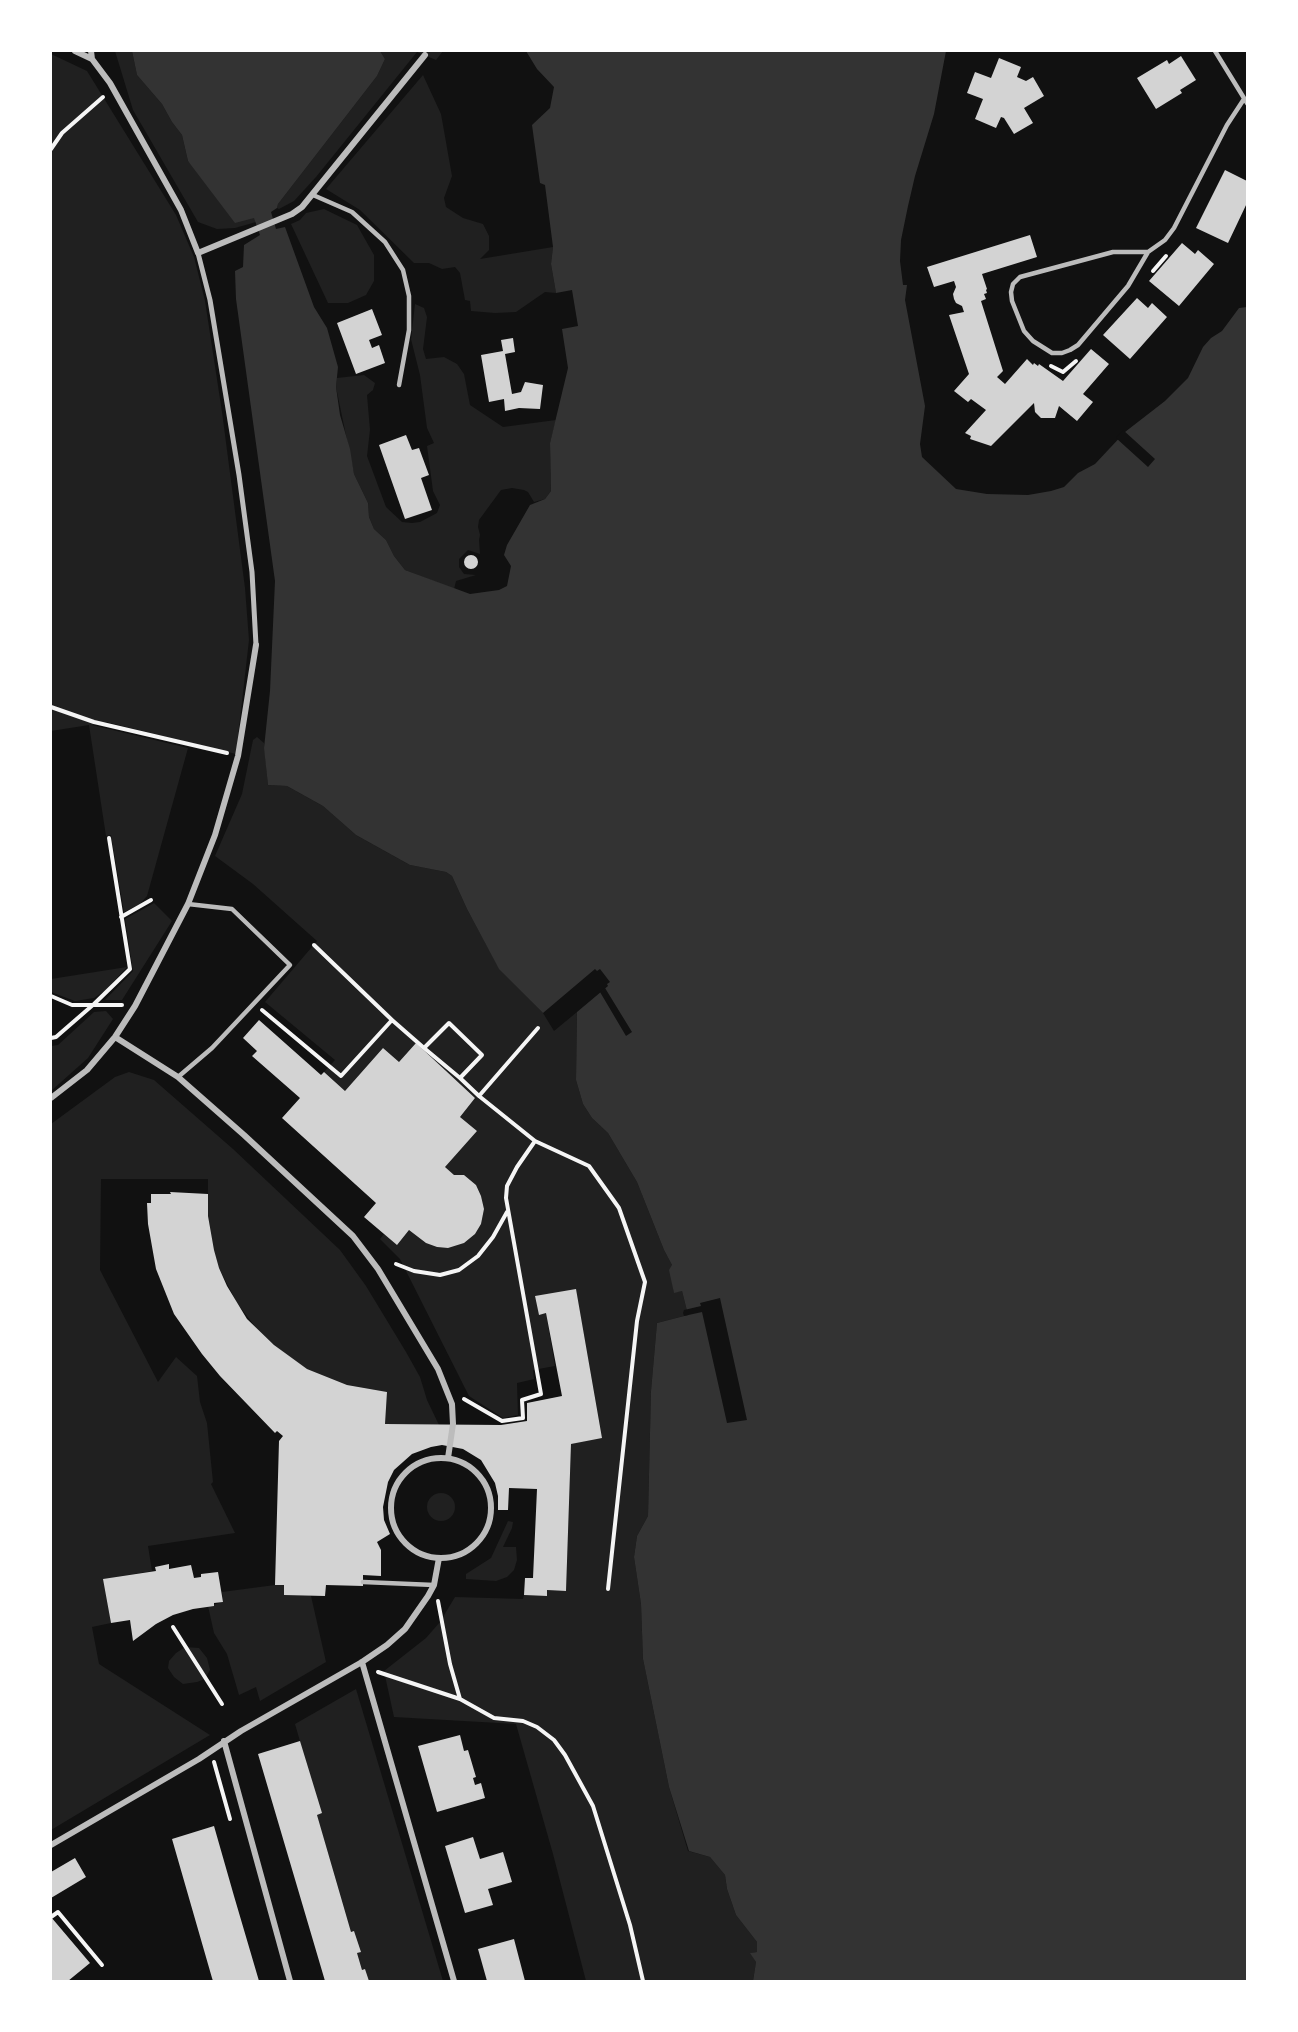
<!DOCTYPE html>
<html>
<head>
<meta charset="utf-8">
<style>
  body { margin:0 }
  #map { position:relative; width:1298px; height:2032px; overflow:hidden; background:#111; font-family:"DM Sans",sans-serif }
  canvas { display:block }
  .frame { position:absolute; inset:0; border:52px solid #fff; pointer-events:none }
</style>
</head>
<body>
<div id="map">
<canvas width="1298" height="2032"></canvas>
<div class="frame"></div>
</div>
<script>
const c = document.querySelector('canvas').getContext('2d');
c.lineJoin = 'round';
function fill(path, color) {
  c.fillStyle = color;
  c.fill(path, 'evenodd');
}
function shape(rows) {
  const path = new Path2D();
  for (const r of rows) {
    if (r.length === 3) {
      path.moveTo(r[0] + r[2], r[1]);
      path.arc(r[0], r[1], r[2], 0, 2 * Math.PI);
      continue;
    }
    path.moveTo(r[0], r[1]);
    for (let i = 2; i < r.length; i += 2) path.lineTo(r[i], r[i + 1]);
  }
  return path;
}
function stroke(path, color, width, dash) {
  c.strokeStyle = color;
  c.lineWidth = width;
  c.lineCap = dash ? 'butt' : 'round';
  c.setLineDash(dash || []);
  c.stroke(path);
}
fill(shape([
  [115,51,132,51,137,75,162,104,172,122,182,135,188,161,255,218,256,222,235,228,217,229,198,222,133,110],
  [380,51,443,51,436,60,417,52,316,177,294,201,279,209,277,208,278,204,377,76,385,59],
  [51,54,87,71,176,215,194,257,205,301,222,412,245,588,249,640,236,754,106,722,92,725,188,748,147,896,140,904,124,912,111,835,106,836,89,725,51,731],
  [423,75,441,114,452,176,444,198,446,207,463,218,483,224,489,236,489,250,480,259,553,247,551,264,556,293,545,292,516,312,495,313,471,311,470,301,465,300,460,273,455,267,442,269,429,263,414,263,360,210,326,189],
  [324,209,357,225,374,255,374,281,366,295,348,303,328,303,291,224,300,220,306,213],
  [415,304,424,308,427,317,423,349,426,359,444,357,457,364,464,374,470,405,503,427,556,420,550,443,551,491,545,499,534,502,528,492,524,490,512,488,501,490,479,520,478,527,480,535,479,540,480,554,468,550,459,559,459,567,464,574,476,575,456,581,454,589,405,570,394,556,386,540,374,529,369,517,368,503,354,474,336,387,337,378,364,375,375,383,373,390,367,395,370,430,367,456,386,507,402,522,412,523,420,522,437,513,440,505,433,491,427,446,434,443,427,428,420,375,411,339],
  [257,737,264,743,268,785,287,786,323,806,356,835,410,865,446,872,452,876,467,909,499,968,543,1013,554,1031,577,1012,576,1080,583,1104,592,1118,608,1133,637,1182,664,1250,672,1265,674,1292,682,1291,688,1315,657,1323,651,1391,648,1516,637,1536,634,1557,641,1604,643,1659,669,1787,688,1851,710,1857,725,1875,727,1889,736,1915,757,1942,757,1952,751,1953,756,1962,753,1981,586,1981,553,1854,516,1724,394,1717,384,1671,426,1638,440,1622,455,1597,523,1599,524,1595,547,1596,547,1590,566,1591,571,1444,602,1437,576,1290,535,1297,539,1314,546,1313,555,1366,533,1370,534,1379,517,1383,518,1415,503,1418,469,1396,400,1259,380,1239,384,1234,397,1244,409,1230,426,1243,437,1247,448,1248,464,1243,475,1234,481,1224,484,1209,481,1196,476,1185,464,1175,454,1175,445,1167,477,1131,460,1117,475,1098,416,1043,399,1062,383,1048,345,1091,324,1072,335,1060,265,1002,317,941,253,884,215,856,242,794,253,740],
  [154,903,172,921,122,1000,105,1000,133,971,125,919],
  [127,967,106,990,94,998,75,1001,51,992,51,979],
  [106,1011,113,1019,88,1058,51,1091,51,1046,58,1045,94,1012],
  [129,1072,154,1080,233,1149,340,1250,366,1286,406,1352,420,1377,427,1400,439,1425,385,1424,387,1392,347,1385,307,1369,290,1358,260,1333,237,1303,219,1268,214,1250,208,1216,208,1179,101,1179,100,1270,158,1382,176,1357,197,1376,200,1402,207,1423,213,1482,211,1484,235,1533,148,1546,152,1571,104,1579,111,1623,92,1627,99,1664,210,1735,51,1830,51,1124,115,1077],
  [441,1507,14],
  [508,1521,513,1522,512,1528,503,1547,516,1547,517,1560,514,1570,507,1577,496,1581,466,1579,466,1574,491,1558],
  [275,1585,284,1585,311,1596,326,1662,260,1701,256,1687,239,1695,227,1654,214,1633,208,1606,223,1602,222,1592],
  [185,1647,199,1648,207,1658,210,1670,205,1679,197,1682,183,1684,174,1677,168,1668,169,1661,176,1653],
  [356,1689,443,1981,369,1981,365,1969,362,1970,357,1953,360,1952,354,1932,351,1932,317,1815,321,1813,295,1724]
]), '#202020');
fill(shape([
  [132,51,380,51,385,59,377,76,278,204,277,208,271,212,276,229,285,227,314,307,327,328,338,367,336,387,340,415,350,449,354,474,368,503,369,517,374,529,386,540,394,556,405,570,470,594,499,590,507,586,511,566,504,555,507,545,530,505,545,499,551,491,550,443,568,368,562,329,578,326,572,290,556,293,551,264,553,247,545,185,540,183,532,125,550,108,554,87,537,69,526,51,946,51,934,114,915,176,908,206,901,240,900,261,903,285,907,285,905,300,925,406,920,444,922,457,956,489,987,494,1028,495,1051,491,1064,487,1078,473,1095,464,1125,432,1165,401,1188,378,1203,347,1211,338,1222,331,1239,308,1247,307,1247,1981,753,1981,756,1962,750,1953,757,1952,757,1942,736,1915,727,1889,725,1875,710,1857,689,1851,669,1787,643,1659,641,1604,634,1557,637,1536,648,1516,651,1391,657,1323,688,1315,682,1291,674,1293,669,1270,672,1265,664,1250,637,1182,608,1133,592,1118,583,1104,576,1080,577,1012,608,986,607,984,610,982,600,969,597,971,595,969,543,1013,499,969,467,909,452,876,446,872,410,865,356,835,323,806,287,786,268,785,264,748,270,691,275,581,236,299,235,271,243,267,244,245,260,235,254,218,235,223,188,161,182,135,172,122,162,104,137,75]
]), '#333');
fill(shape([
  [1123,430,1155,459,1148,467,1116,438],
  [605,988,632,1032,626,1036,600,992],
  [720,1298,747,1420,727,1423,702,1312,684,1316,683,1313,684,1310,701,1306,700,1303]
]), '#111');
fill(shape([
  [1181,56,1196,80,1180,90,1182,93,1156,109,1137,78,1167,60,1169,64],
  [999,58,1021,67,1017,77,1026,81,1033,77,1044,96,1024,108,1033,123,1014,134,1004,118,1001,117,996,128,975,119,983,99,967,93,975,72,991,78],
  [1225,170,1247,181,1247,203,1228,243,1196,228],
  [1030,235,1037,257,982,274,987,289,986,290,987,293,984,294,986,299,981,301,1003,371,997,377,1005,384,1027,359,1033,365,1034,363,1038,366,1039,364,1063,381,1091,349,1109,364,1083,394,1093,402,1077,421,1059,406,1055,418,1041,418,1035,412,1034,403,991,446,970,439,971,436,965,433,986,410,971,399,968,402,954,391,969,374,949,315,964,312,962,306,956,303,954,299,953,294,956,287,954,281,934,287,927,267],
  [1182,243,1195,254,1198,250,1214,264,1179,306,1149,281],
  [1137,298,1148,308,1152,303,1167,317,1130,359,1103,335],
  [372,309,382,335,369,340,372,348,379,345,385,363,356,374,337,323],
  [513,338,515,352,505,354,512,394,521,392,525,382,543,385,540,409,519,408,505,411,504,399,489,402,481,355,503,351,501,340],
  [406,435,412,450,419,448,429,475,421,478,432,510,405,519,379,445],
  [471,562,7],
  [259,1020,321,1075,324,1072,345,1091,383,1048,399,1062,416,1043,475,1098,460,1117,477,1131,445,1167,454,1175,464,1175,476,1185,481,1196,484,1209,481,1224,475,1234,464,1243,448,1248,437,1247,426,1243,409,1230,397,1245,364,1217,376,1203,282,1118,300,1098,252,1056,257,1051,243,1038],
  [170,1192,208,1194,208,1216,214,1250,219,1268,227,1286,247,1319,274,1345,307,1369,347,1385,387,1392,385,1424,501,1425,527,1421,527,1403,562,1396,546,1313,539,1315,535,1296,576,1289,602,1438,571,1444,566,1591,547,1590,547,1596,524,1595,525,1578,533,1578,537,1489,509,1488,508,1510,498,1510,498,1496,495,1483,481,1460,463,1449,442,1445,431,1447,412,1454,394,1470,388,1482,383,1507,384,1520,390,1534,377,1542,381,1550,381,1576,363,1575,363,1586,326,1585,325,1596,284,1595,284,1585,275,1585,279,1441,283,1436,277,1431,275,1433,220,1376,202,1354,174,1314,156,1269,148,1224,147,1203,151,1203,151,1194,171,1194],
  [169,1564,169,1569,191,1565,194,1578,201,1577,201,1574,218,1572,223,1602,214,1603,214,1606,193,1609,173,1615,156,1624,133,1641,130,1620,111,1623,103,1579,156,1571,155,1567],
  [460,1735,464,1751,468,1750,476,1777,473,1778,475,1785,481,1783,485,1798,437,1812,418,1746],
  [300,1741,322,1813,317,1815,351,1932,354,1931,361,1952,357,1953,362,1970,365,1969,369,1981,325,1981,258,1754],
  [214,1826,234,1896,259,1981,213,1981,212,1978,172,1839],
  [473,1837,480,1859,503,1852,512,1882,488,1889,493,1905,465,1913,445,1846],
  [75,1858,86,1877,51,1898,51,1872],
  [51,1917,90,1963,68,1981,51,1981],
  [514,1939,525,1981,487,1981,478,1949]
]), '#d3d3d3');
stroke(shape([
  [51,149,62,133,103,97],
  [1153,271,1166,256],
  [1051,366,1063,372,1076,361],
  [51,707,94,722,227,753],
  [121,917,151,900],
  [314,945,392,1020],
  [51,996,72,1005,122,1005],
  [262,1010,341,1076,392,1020,424,1048,449,1023,482,1055,460,1078,479,1096],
  [538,1028,479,1096,535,1141,589,1166,619,1208,645,1282,637,1321,608,1589],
  [51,1038,56,1037,94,1004,130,969,109,838],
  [424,1048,460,1078],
  [396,1264,414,1271,440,1275,459,1270,478,1256,493,1237,507,1212],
  [464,1399,502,1421,523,1418,522,1400,541,1394,506,1198,507,1186,517,1167,535,1141],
  [438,1601,450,1664,460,1699],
  [173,1627,222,1704],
  [378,1672,460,1699,494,1718,523,1721,537,1727,554,1740,565,1755,593,1806,630,1925,643,1981],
  [214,1762,230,1819],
  [51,1917,58,1912,102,1965]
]), '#f5f5f5', 4);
stroke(shape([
  [1215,51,1247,103],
  [313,195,352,212,385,242,403,270,409,296,409,330,399,385],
  [1148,252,1113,252,1020,277,1013,284,1011,292,1012,301,1024,331,1033,341,1052,353,1062,353,1070,350,1078,345,1128,286,1148,252,1165,240,1174,228,1227,125,1244,99],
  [178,1077,212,1048,290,965,232,909,188,904],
  [363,1582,434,1585]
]), '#bcbcbc', 4.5);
stroke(shape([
  [198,253,210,300,239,475,252,572,256,645]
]), '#bcbcbc', 5);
stroke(shape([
  [75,51,92,59],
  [91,51,92,59,110,83,181,210,198,253,292,214,302,207,425,55],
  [115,1037,178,1077,244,1135,353,1236,378,1269,438,1369,452,1404,453,1424,448,1458],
  [51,1098,87,1070,115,1037,135,1006,188,904,215,835,238,756,256,645],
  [441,1508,50],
  [362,1662,454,1981],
  [224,1741,290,1981],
  [51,1845,199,1759,241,1731,362,1662,387,1645,405,1629,428,1596,434,1585,439,1558]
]), '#bcbcbc', 6);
</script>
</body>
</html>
